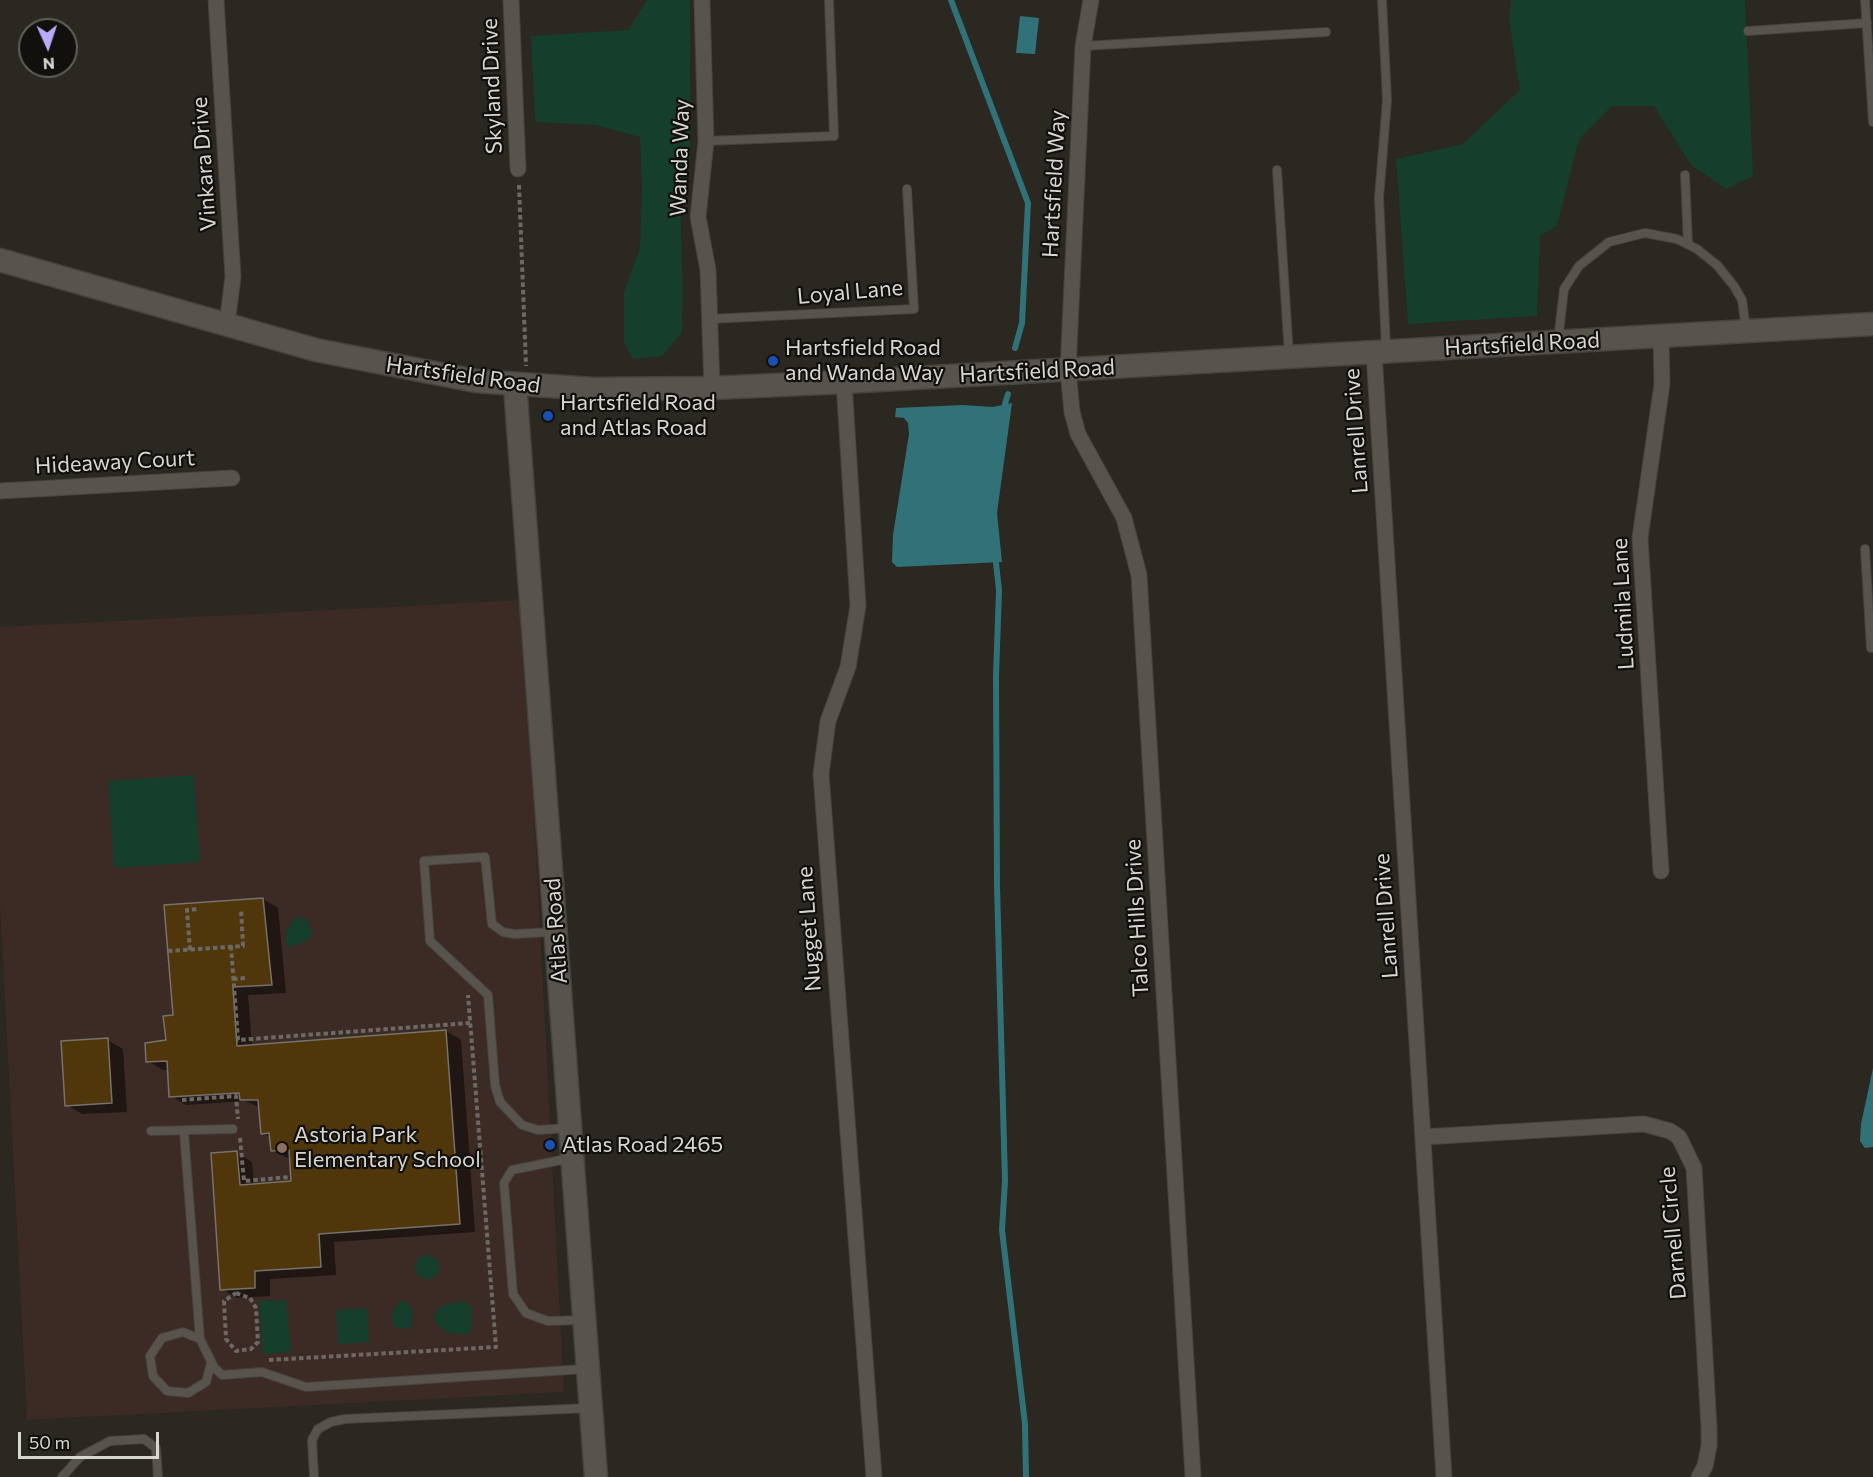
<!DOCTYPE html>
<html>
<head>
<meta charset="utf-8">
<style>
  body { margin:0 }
  #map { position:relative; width:1873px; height:1477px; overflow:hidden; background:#2b2721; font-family:Commissioner,sans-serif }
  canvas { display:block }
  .north { position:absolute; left:18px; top:18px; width:60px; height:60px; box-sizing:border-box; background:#12100d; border:2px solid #615f5c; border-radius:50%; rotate:177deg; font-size:16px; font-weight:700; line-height:24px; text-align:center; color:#d8d6d2 }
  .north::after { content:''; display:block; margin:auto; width:21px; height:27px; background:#b9abf7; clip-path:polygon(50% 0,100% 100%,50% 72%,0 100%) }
  .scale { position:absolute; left:18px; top:1432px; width:141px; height:27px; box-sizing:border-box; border:3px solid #d8d6d2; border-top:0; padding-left:8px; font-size:18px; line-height:21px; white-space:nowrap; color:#d8d6d2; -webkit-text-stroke:4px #12100d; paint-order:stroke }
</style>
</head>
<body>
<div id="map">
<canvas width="1873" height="1477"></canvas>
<div class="north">N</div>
<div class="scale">50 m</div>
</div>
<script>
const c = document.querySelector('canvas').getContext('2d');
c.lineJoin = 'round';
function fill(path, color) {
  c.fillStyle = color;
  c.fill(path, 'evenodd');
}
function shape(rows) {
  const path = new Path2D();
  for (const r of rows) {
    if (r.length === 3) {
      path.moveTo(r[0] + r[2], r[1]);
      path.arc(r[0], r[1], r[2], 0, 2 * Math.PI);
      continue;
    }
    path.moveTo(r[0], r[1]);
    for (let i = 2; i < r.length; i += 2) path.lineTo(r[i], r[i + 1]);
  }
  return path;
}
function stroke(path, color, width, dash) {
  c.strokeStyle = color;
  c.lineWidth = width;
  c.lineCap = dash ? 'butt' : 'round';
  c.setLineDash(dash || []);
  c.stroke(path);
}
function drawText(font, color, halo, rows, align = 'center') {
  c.font = font + ' Commissioner,sans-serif';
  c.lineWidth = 4.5;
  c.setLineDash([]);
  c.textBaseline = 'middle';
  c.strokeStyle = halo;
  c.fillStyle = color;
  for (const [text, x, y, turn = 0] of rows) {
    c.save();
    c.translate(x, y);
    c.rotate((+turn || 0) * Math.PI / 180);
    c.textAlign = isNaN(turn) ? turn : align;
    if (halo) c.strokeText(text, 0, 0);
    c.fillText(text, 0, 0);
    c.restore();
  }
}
fill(shape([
  [523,600,564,1392,27,1420,0,905,0,627]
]), '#3c2a24');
fill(shape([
  [647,0,690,0,690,161,680,203,683,287,682,332,662,356,633,359,624,343,624,292,640,248,642,187,640,137,595,125,535,122,531,36,628,30],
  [1511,0,1745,0,1753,176,1726,189,1691,165,1654,106,1612,106,1579,139,1557,226,1540,236,1537,316,1408,324,1396,159,1463,144,1520,90,1509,20],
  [194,775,200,862,114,868,108,781],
  [294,918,307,919,312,933,310,939,290,947,286,944,286,933],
  [427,1267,12],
  [286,1300,291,1352,263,1354,259,1301],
  [400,1301,406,1302,412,1310,413,1323,409,1329,396,1328,392,1323,392,1312],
  [464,1301,472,1308,471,1330,468,1334,448,1333,436,1324,434,1317,438,1309,444,1305],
  [367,1308,369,1342,338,1344,336,1310]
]), '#163e2c');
fill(shape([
  [1020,16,1039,18,1035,54,1016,53],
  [1012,403,997,513,1002,562,897,567,892,562,893,535,909,434,908,423,904,418,895,417,896,408,963,405,993,407],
  [1873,1068,1873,1147,1865,1148,1860,1141,1861,1124]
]), '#317279');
fill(shape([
  [263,899,278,908,286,993,248,995,252,1046,446,1031,461,1040,475,1232,334,1242,336,1275,270,1279,270,1296,237,1298,222,1289,237,1153,252,1162,254,1186,293,1183,291,1159,272,1151,271,1138,263,1133,261,1108,245,1101,186,1105,171,1096,169,1070,163,1070,148,1061,168,1042,174,1016],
  [107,1040,123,1049,127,1112,82,1114,67,1105]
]), '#0007');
stroke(shape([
  [951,0,1028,203,1022,323,1015,348],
  [1005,404,1008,394],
  [996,563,999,590,996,676,997,886,1005,1181,1002,1230,1025,1424,1026,1477]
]), '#317279', 6);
const building = shape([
  [263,898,272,985,233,987,237,1046,446,1030,460,1224,319,1234,321,1267,255,1271,255,1288,220,1290,211,1153,237,1151,240,1185,291,1181,289,1150,271,1151,269,1133,261,1134,258,1100,240,1100,239,1093,169,1097,167,1061,146,1062,145,1043,166,1040,163,1016,173,1015,164,905,263,898],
  [108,1038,112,1103,65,1106,61,1041,108,1038]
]);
fill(building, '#4f370b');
stroke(building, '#77726b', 1.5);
const lane = shape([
  [1382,0,1387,100,1379,198,1386,348],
  [1865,0,1873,122],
  [1748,31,1867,23],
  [1083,46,1326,32],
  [706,141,834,136,829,0],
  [1277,170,1289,355],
  [1685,175,1688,244],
  [709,319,914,309,907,189],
  [1558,341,1564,289,1579,266,1609,242,1645,233,1677,239,1697,249,1717,265,1734,286,1742,300,1746,329],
  [1865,549,1871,648],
  [552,932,514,934,503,932,492,924,485,857,424,861,430,941,488,995,495,1085,500,1102,522,1125,538,1130,569,1128],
  [151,1131,233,1129],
  [184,1132,200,1339,214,1367,222,1375,262,1372,306,1387,585,1369],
  [571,1158,512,1170,504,1183,513,1294,526,1313,548,1321,582,1320],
  [200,1339,183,1332,162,1338,150,1356,153,1376,167,1391,188,1393,206,1382,211,1363],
  [62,1477,80,1457,110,1441,144,1439,156,1448,158,1477],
  [314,1477,312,1440,318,1429,331,1422,345,1419,589,1408]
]);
const street = shape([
  [216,0,233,277,227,324],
  [511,0,518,169],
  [702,0,706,141,698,217,708,270,712,388],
  [1091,0,1083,46,1068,370,1072,412,1078,434,1124,518,1139,575,1193,1477],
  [1374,353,1444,1477],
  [844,382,858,606,848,667,828,721,821,774,874,1477],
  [0,491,232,478],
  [1661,871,1640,538,1662,384,1661,336],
  [1423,1137,1644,1124,1670,1131,1679,1137,1694,1168,1709,1427,1709,1446,1705,1466,1699,1477]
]);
const secondary = shape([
  [0,260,316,350,476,381,593,389,712,388,844,382,1873,324],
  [515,385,596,1477]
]);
stroke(lane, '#46433e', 10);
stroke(street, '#46433e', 17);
stroke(secondary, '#46433e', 25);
stroke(shape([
  [519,185,526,366],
  [231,946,238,1040,470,1023],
  [190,950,187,910,199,909],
  [168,951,243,946,241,909],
  [233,979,246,978],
  [182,1100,236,1096,238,1119],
  [240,1138,244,1181,290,1177],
  [236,1293,250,1298,256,1308,258,1342,251,1349,236,1351,226,1339,224,1301,236,1293],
  [269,1360,496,1347,468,995]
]), '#6c6863', 4, [4.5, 3]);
stroke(lane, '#58534d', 8);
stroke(street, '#58534d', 15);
stroke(secondary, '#58534d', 22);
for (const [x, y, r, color] of [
  [773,361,6,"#1a4fb4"],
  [548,416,6,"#1a4fb4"],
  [550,1145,6,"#1a4fb4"],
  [282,1148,6,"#8d6e63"]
]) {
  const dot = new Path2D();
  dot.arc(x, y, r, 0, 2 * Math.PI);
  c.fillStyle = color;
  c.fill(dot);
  stroke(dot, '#12100d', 2);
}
drawText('22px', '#d8d6d2', '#12100d', [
  ["Skyland Drive",492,86,-92],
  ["Wanda Way",680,158,-88],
  ["Vinkara Drive",204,164,-94],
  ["Hartsfield Way",1054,184,-87],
  ["Loyal Lane",850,292,-5],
  ["Hartsfield Road",1522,344,-3],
  ["Hartsfield Road",1037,371,-3],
  ["Hartsfield Road",463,375,8],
  ["Lanrell Drive",1356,431,-94],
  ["Hideaway Court",115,462,-3],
  ["Ludmila Lane",1623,604,-93],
  ["Lanrell Drive",1386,916,-94],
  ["Talco Hills Drive",1137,918,-93],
  ["Nugget Lane",809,929,-94],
  ["Atlas Road",556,931,-94],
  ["Darnell Circle",1673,1233,-95]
]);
drawText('22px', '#d8d6d2', '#12100d', [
  ["Hartsfield Road",785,348],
  ["and Wanda Way",785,373],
  ["Hartsfield Road",560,403],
  ["and Atlas Road",560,428],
  ["Astoria Park",294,1135],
  ["Elementary School",294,1160],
  ["Atlas Road 2465",562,1145]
], 'left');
</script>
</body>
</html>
